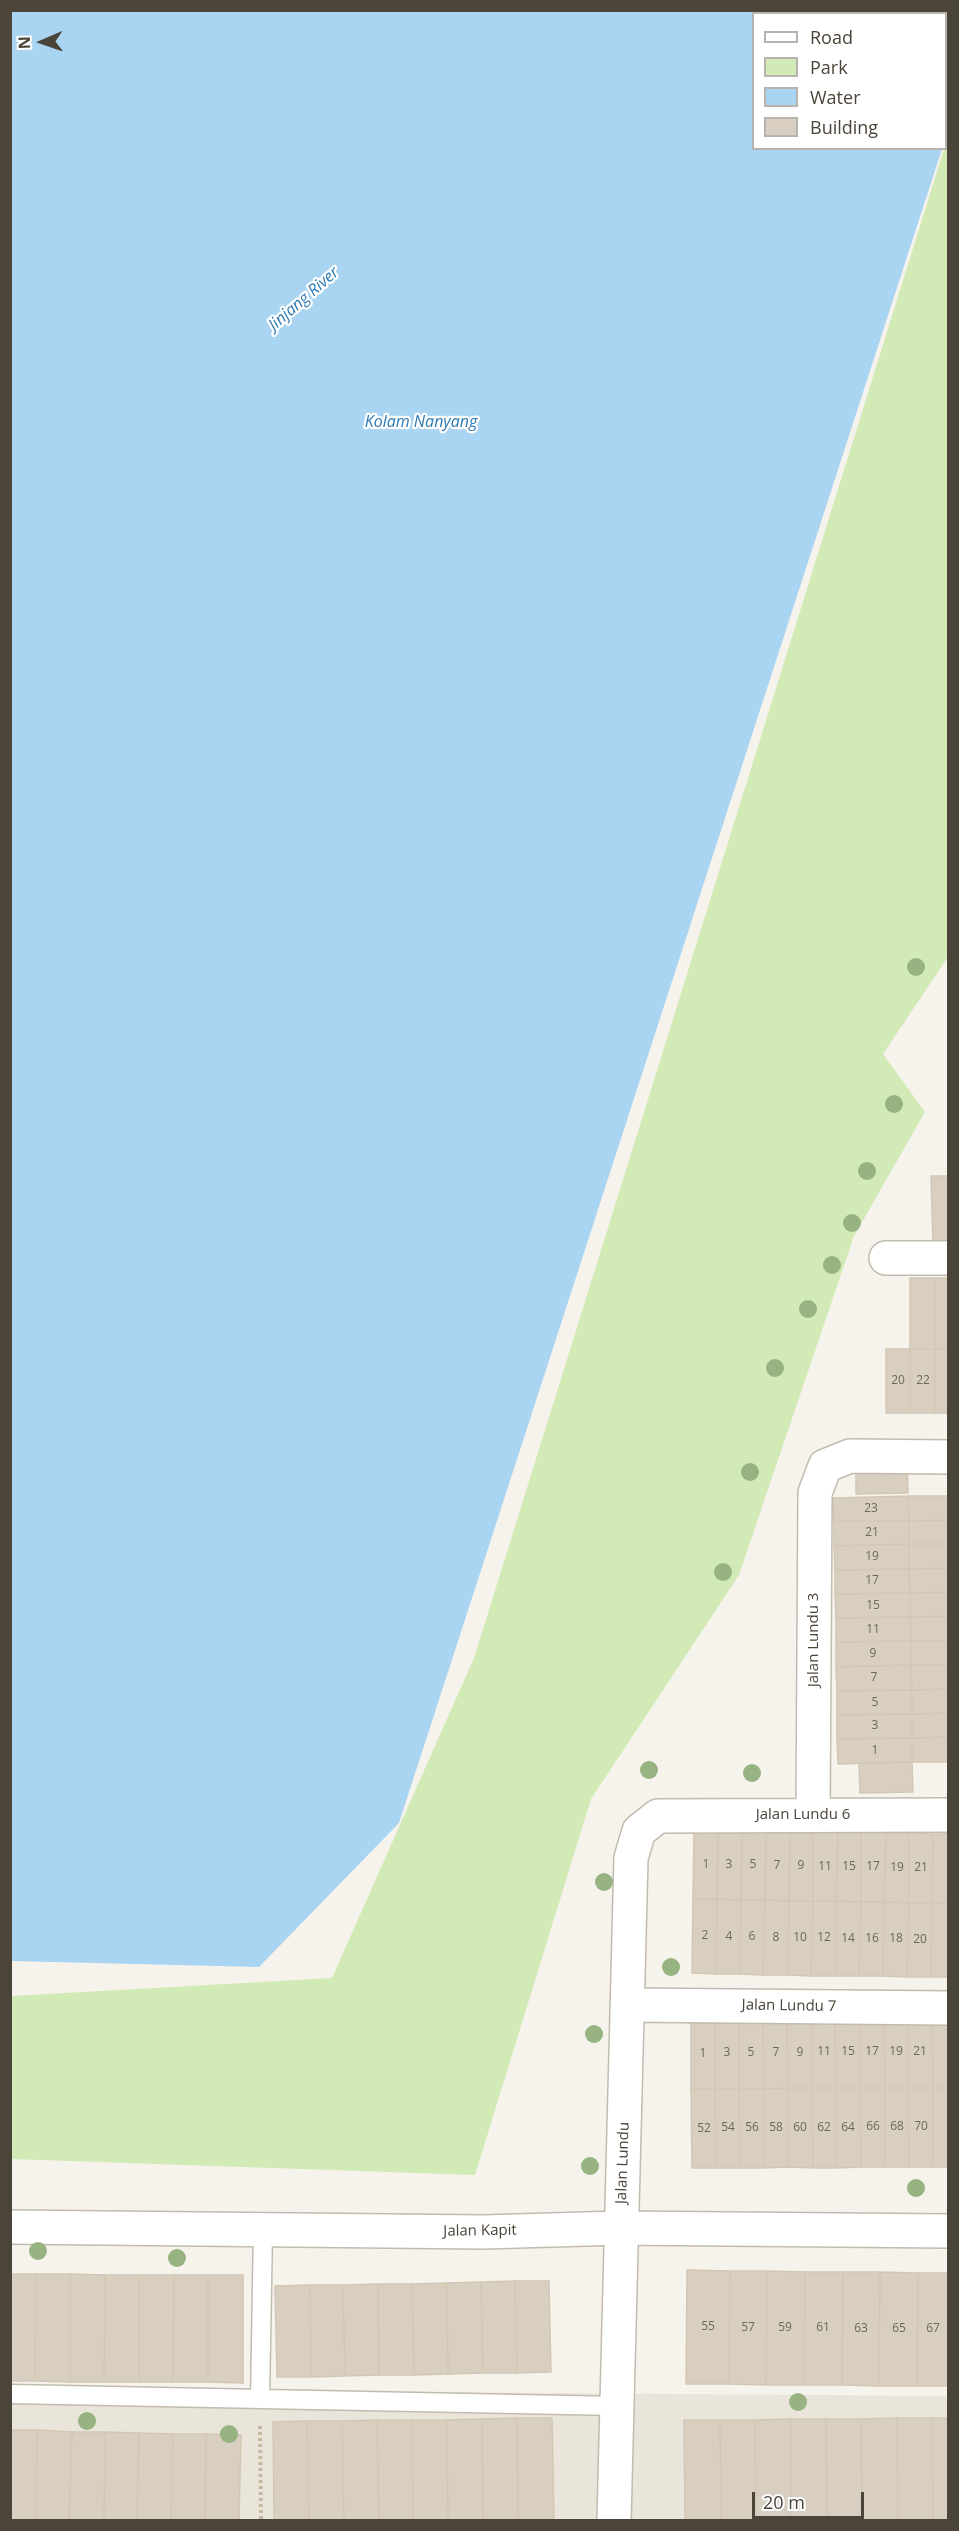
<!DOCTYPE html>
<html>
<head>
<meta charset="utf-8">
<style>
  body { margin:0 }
  #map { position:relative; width:959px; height:2531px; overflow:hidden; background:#f6f3ec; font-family:"Open Sans",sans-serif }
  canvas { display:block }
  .frame { position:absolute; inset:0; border:12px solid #4b4439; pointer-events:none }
  .legend { position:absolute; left:752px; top:12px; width:195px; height:138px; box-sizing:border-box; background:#fff; border:2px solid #b7b4b0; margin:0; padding:8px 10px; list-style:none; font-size:18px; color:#4b4439 }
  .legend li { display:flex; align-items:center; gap:12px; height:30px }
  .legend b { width:30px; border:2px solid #b7b4b0 }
  .north { position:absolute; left:12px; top:12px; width:60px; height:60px; -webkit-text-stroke:4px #fff; paint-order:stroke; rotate:268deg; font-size:16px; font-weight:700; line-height:24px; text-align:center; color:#4b4439 }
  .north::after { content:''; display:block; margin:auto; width:21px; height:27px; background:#4b4439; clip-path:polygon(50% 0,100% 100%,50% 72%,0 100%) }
  .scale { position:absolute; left:752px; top:2492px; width:112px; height:27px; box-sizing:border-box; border:3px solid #4b4439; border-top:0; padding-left:8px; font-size:18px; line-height:21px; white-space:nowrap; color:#4b4439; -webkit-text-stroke:4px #fff; paint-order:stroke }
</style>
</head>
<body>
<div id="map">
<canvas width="959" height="2531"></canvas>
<div class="frame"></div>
<ul class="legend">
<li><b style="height:8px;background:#fff"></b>Road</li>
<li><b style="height:16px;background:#d2eab5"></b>Park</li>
<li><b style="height:16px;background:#a9d4f2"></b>Water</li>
<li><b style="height:16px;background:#d8cfc1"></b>Building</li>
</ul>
<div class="north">N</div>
<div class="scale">20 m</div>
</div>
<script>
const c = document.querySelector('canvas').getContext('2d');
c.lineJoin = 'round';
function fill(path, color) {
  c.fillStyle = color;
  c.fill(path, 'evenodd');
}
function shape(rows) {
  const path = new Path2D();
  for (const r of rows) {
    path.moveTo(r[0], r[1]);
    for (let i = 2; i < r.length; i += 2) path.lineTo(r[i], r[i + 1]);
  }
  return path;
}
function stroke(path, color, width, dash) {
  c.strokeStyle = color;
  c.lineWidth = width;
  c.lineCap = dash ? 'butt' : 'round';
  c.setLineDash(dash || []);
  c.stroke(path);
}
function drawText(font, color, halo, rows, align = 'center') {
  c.font = font + ' "Open Sans",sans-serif';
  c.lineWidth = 4.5;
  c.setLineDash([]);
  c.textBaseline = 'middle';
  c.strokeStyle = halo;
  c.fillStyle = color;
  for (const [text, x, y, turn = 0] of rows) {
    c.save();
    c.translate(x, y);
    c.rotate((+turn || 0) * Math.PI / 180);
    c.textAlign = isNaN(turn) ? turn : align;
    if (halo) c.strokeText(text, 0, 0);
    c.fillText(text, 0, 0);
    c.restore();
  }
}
fill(shape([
  [11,2389,948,2396,948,2520,11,2520]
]), '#eae5da');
fill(shape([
  [948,136,948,957,883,1054,925,1112,854,1236,739,1575,591,1799,475,2175,11,2159,11,1996,332,1978,474,1658]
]), '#d2eab5');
fill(shape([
  [11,10,948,11,948,128,946,137,946,14,754,14,754,148,942,149,399,1823,259,1967,11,1961]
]), '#a9d4f2');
const building = shape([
  [931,1176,948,1176,948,1243,933,1243,931,1176],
  [910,1278,935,1278,935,1349,910,1349,910,1278],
  [935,1278,948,1278,948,1349,935,1349,935,1278],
  [886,1349,910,1349,910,1413,886,1413,886,1349],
  [910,1349,935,1349,935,1413,910,1413,910,1349],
  [935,1349,948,1349,948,1413,935,1413,935,1349],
  [907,1458,908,1493,856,1494,856,1459,907,1458],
  [908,1496,909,1521,834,1521,833,1498,908,1496],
  [908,1496,948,1496,948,1520,909,1521,908,1496],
  [948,1520,948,1544,909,1544,909,1521,948,1520],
  [834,1521,909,1521,909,1544,834,1546,834,1521],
  [909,1544,909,1569,835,1570,834,1546,909,1544],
  [909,1544,948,1544,948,1568,909,1569,909,1544],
  [948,1568,948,1592,910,1593,909,1569,948,1568],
  [909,1569,910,1593,835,1594,835,1570,909,1569],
  [948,1592,948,1616,910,1617,910,1593,948,1592],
  [910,1593,910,1617,836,1618,835,1594,910,1593],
  [948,1616,948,1641,911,1641,910,1617,948,1616],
  [910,1617,911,1641,836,1642,836,1618,910,1617],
  [911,1641,911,1665,836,1667,836,1642,911,1641],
  [911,1641,948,1641,948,1665,911,1665,911,1641],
  [911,1665,912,1690,837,1691,836,1667,911,1665],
  [911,1665,948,1665,948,1689,912,1690,911,1665],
  [948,1689,948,1713,912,1714,912,1690,948,1689],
  [912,1690,912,1714,837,1715,837,1691,912,1690],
  [948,1713,948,1737,912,1738,912,1714,948,1713],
  [912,1714,912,1738,837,1739,837,1715,912,1714],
  [948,1737,948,1762,912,1762,912,1738,948,1737],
  [912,1738,912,1762,838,1764,837,1739,912,1738],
  [912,1762,913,1792,860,1793,859,1763,912,1762],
  [694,1830,718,1830,717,1899,693,1899,694,1830],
  [718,1830,742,1831,741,1900,717,1899,718,1830],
  [742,1831,766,1831,765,1900,741,1900,742,1831],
  [766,1831,790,1832,789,1901,765,1900,766,1831],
  [790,1832,813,1832,813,1901,789,1901,790,1832],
  [813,1832,838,1832,836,1901,813,1901,813,1832],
  [838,1832,861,1832,861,1902,836,1901,838,1832],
  [861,1832,886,1833,884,1902,861,1902,861,1832],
  [886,1833,909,1833,909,1903,884,1902,886,1833],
  [909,1833,933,1834,932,1903,909,1903,909,1833],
  [933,1834,948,1834,948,1903,932,1903,933,1834],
  [693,1899,717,1899,716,1974,692,1973,693,1899],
  [717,1899,741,1900,740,1974,716,1974,717,1899],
  [741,1900,765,1900,763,1975,740,1974,741,1900],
  [765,1900,789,1901,788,1975,763,1975,765,1900],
  [789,1901,813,1901,811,1976,788,1975,789,1901],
  [813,1901,836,1901,836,1976,811,1976,813,1901],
  [836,1901,861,1902,859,1976,836,1976,836,1901],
  [861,1902,884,1902,883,1976,859,1976,861,1902],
  [884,1902,909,1903,907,1977,883,1976,884,1902],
  [909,1903,932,1903,931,1977,907,1977,909,1903],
  [932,1903,948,1903,948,1977,931,1977,932,1903],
  [932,2016,933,2088,908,2088,908,2017,932,2016],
  [932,2016,948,2016,948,2088,933,2088,932,2016],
  [763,2017,764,2089,739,2089,739,2018,763,2017],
  [763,2017,787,2017,788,2088,764,2089,763,2017],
  [787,2017,812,2017,812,2088,788,2088,787,2017],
  [812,2017,835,2017,836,2088,812,2088,812,2017],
  [835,2017,860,2017,860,2088,836,2088,835,2017],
  [860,2017,884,2017,885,2088,860,2088,860,2017],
  [884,2017,908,2017,908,2088,885,2088,884,2017],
  [691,2018,715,2018,715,2089,691,2089,691,2018],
  [715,2018,739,2018,739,2089,715,2089,715,2018],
  [788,2088,812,2088,813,2168,788,2167,788,2088],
  [788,2088,788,2167,764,2168,764,2089,788,2088],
  [812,2088,836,2088,836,2168,813,2168,812,2088],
  [836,2088,860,2088,861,2167,836,2168,836,2088],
  [860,2088,885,2088,885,2167,861,2167,860,2088],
  [885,2088,908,2088,909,2167,885,2167,885,2088],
  [908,2088,933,2088,933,2167,909,2167,908,2088],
  [933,2088,948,2088,948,2167,933,2167,933,2088],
  [691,2089,715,2089,716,2168,692,2168,691,2089],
  [715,2089,739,2089,740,2168,716,2168,715,2089],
  [739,2089,764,2089,764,2168,740,2168,739,2089],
  [687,2270,730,2271,729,2384,686,2384,687,2270],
  [730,2271,767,2271,766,2385,729,2384,730,2271],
  [767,2271,805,2272,804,2385,766,2385,767,2271],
  [805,2272,843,2272,842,2385,804,2385,805,2272],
  [843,2272,880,2272,879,2386,842,2385,843,2272],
  [880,2272,918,2273,917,2386,879,2386,880,2272],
  [918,2273,948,2273,948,2386,917,2386,918,2273],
  [10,2274,36,2274,35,2381,10,2381,10,2274],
  [36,2274,70,2274,70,2382,35,2381,36,2274],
  [70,2274,105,2275,104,2382,70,2382,70,2274],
  [105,2275,139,2275,139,2382,104,2382,105,2275],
  [139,2275,174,2275,173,2382,139,2382,139,2275],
  [174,2275,208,2275,208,2382,173,2382,174,2275],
  [208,2275,243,2275,243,2383,208,2382,208,2275],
  [515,2281,517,2373,483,2373,481,2282,515,2281],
  [515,2281,549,2281,551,2372,517,2373,515,2281],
  [481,2282,483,2373,448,2374,447,2283,481,2282],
  [447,2283,448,2374,414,2375,412,2284,447,2283],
  [378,2284,379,2375,345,2376,343,2285,378,2284],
  [378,2284,412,2284,414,2375,379,2375,378,2284],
  [310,2285,311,2377,277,2377,275,2286,310,2285],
  [310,2285,343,2285,345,2376,311,2377,310,2285],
  [517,2418,552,2418,554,2520,518,2520,517,2418],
  [517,2418,518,2520,483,2520,482,2419,517,2418],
  [897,2418,898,2520,862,2520,861,2419,897,2418],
  [897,2418,932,2418,933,2520,898,2520,897,2418],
  [932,2418,948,2418,948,2520,933,2520,932,2418],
  [482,2419,483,2520,448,2520,447,2420,482,2419],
  [791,2419,791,2520,756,2520,755,2420,791,2419],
  [791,2419,826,2419,827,2520,791,2520,791,2419],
  [826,2419,861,2419,862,2520,827,2520,826,2419],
  [377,2420,412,2420,413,2520,379,2520,377,2420],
  [377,2420,379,2520,344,2520,342,2421,377,2420],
  [412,2420,447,2420,448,2520,413,2520,412,2420],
  [684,2420,720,2420,721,2520,685,2520,684,2420],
  [720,2420,755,2420,756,2520,721,2520,720,2420],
  [307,2421,342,2421,344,2520,309,2520,307,2421],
  [307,2421,309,2520,274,2520,273,2422,307,2421],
  [10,2430,37,2430,36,2520,10,2520,10,2430],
  [37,2430,72,2432,69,2520,36,2520,37,2430],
  [72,2432,105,2432,104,2520,69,2520,72,2432],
  [105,2432,139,2433,137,2520,104,2520,105,2432],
  [139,2433,173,2434,171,2520,137,2520,139,2433],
  [173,2434,206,2434,205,2520,171,2520,173,2434],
  [206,2434,241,2435,239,2520,205,2520,206,2434]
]);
fill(building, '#d8cfc1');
stroke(building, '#d3c7b4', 1.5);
const service = shape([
  [10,2394,617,2406],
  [260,2399,263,2230]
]);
const minor = shape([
  [886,1258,948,1258],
  [813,1815,815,1493,825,1466,850,1456,948,1457],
  [629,2005,948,2008],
  [10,2227,483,2232,620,2228,948,2231],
  [614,2520,631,1858,639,1831,658,1816,948,1815]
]);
stroke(service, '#c2bbae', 21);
stroke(minor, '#c2bbae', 36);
stroke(shape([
  [260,2426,261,2520]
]), '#c4b79f', 4, [3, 3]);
stroke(service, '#fff', 18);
stroke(minor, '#fff', 33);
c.fillStyle = '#97b381';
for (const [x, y] of [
  [916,967],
  [894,1104],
  [867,1171],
  [852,1223],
  [832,1265],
  [808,1309],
  [775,1368],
  [750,1472],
  [723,1572],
  [649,1770],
  [752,1773],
  [604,1882],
  [671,1967],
  [594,2034],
  [590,2166],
  [916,2188],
  [38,2251],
  [177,2258],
  [798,2402],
  [87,2421],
  [229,2434]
]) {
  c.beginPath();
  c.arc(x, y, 9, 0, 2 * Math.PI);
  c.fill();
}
drawText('12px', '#6e675b', null, [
  ["20",898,1381],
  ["22",923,1381],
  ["23",871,1509],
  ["21",872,1533],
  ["19",872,1557],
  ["17",872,1581],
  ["15",873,1606],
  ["11",873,1630],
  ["9",873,1654],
  ["7",874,1678],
  ["5",875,1703],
  ["3",875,1726],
  ["1",875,1751],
  ["1",706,1865],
  ["3",729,1865],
  ["5",753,1865],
  ["7",777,1866],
  ["9",801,1866],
  ["11",825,1867],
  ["15",849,1867],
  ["17",873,1867],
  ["19",897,1868],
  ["21",921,1868],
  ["2",705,1936],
  ["4",729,1937],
  ["6",752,1937],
  ["8",776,1938],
  ["10",800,1938],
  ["12",824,1938],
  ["14",848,1939],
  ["16",872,1939],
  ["18",896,1939],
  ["20",920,1940],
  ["11",824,2052],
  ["15",848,2052],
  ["17",872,2052],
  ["19",896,2052],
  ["21",920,2052],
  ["3",727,2053],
  ["5",751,2053],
  ["7",776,2053],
  ["9",800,2053],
  ["1",703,2054],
  ["66",873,2127],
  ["68",897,2127],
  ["70",921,2127],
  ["54",728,2128],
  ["56",752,2128],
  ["58",776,2128],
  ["60",800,2128],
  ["62",824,2128],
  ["64",848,2128],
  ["52",704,2129],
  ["55",708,2327],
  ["57",748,2328],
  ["59",785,2328],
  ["61",823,2328],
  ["63",861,2329],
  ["65",899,2329],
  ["67",933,2329]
]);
drawText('15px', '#4b4439', '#fff', [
  ["Jalan Lundu 3",814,1640,-90],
  ["Jalan Lundu 6",803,1815],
  ["Jalan Lundu 7",789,2006,1],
  ["Jalan Lundu",623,2163,-88],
  ["Jalan Kapit",480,2231,-1]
]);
drawText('italic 16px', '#2e7ab2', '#fff', [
  ["Jinjang River",304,299,-41],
  ["Kolam Nanyang",421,422]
]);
</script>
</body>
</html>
